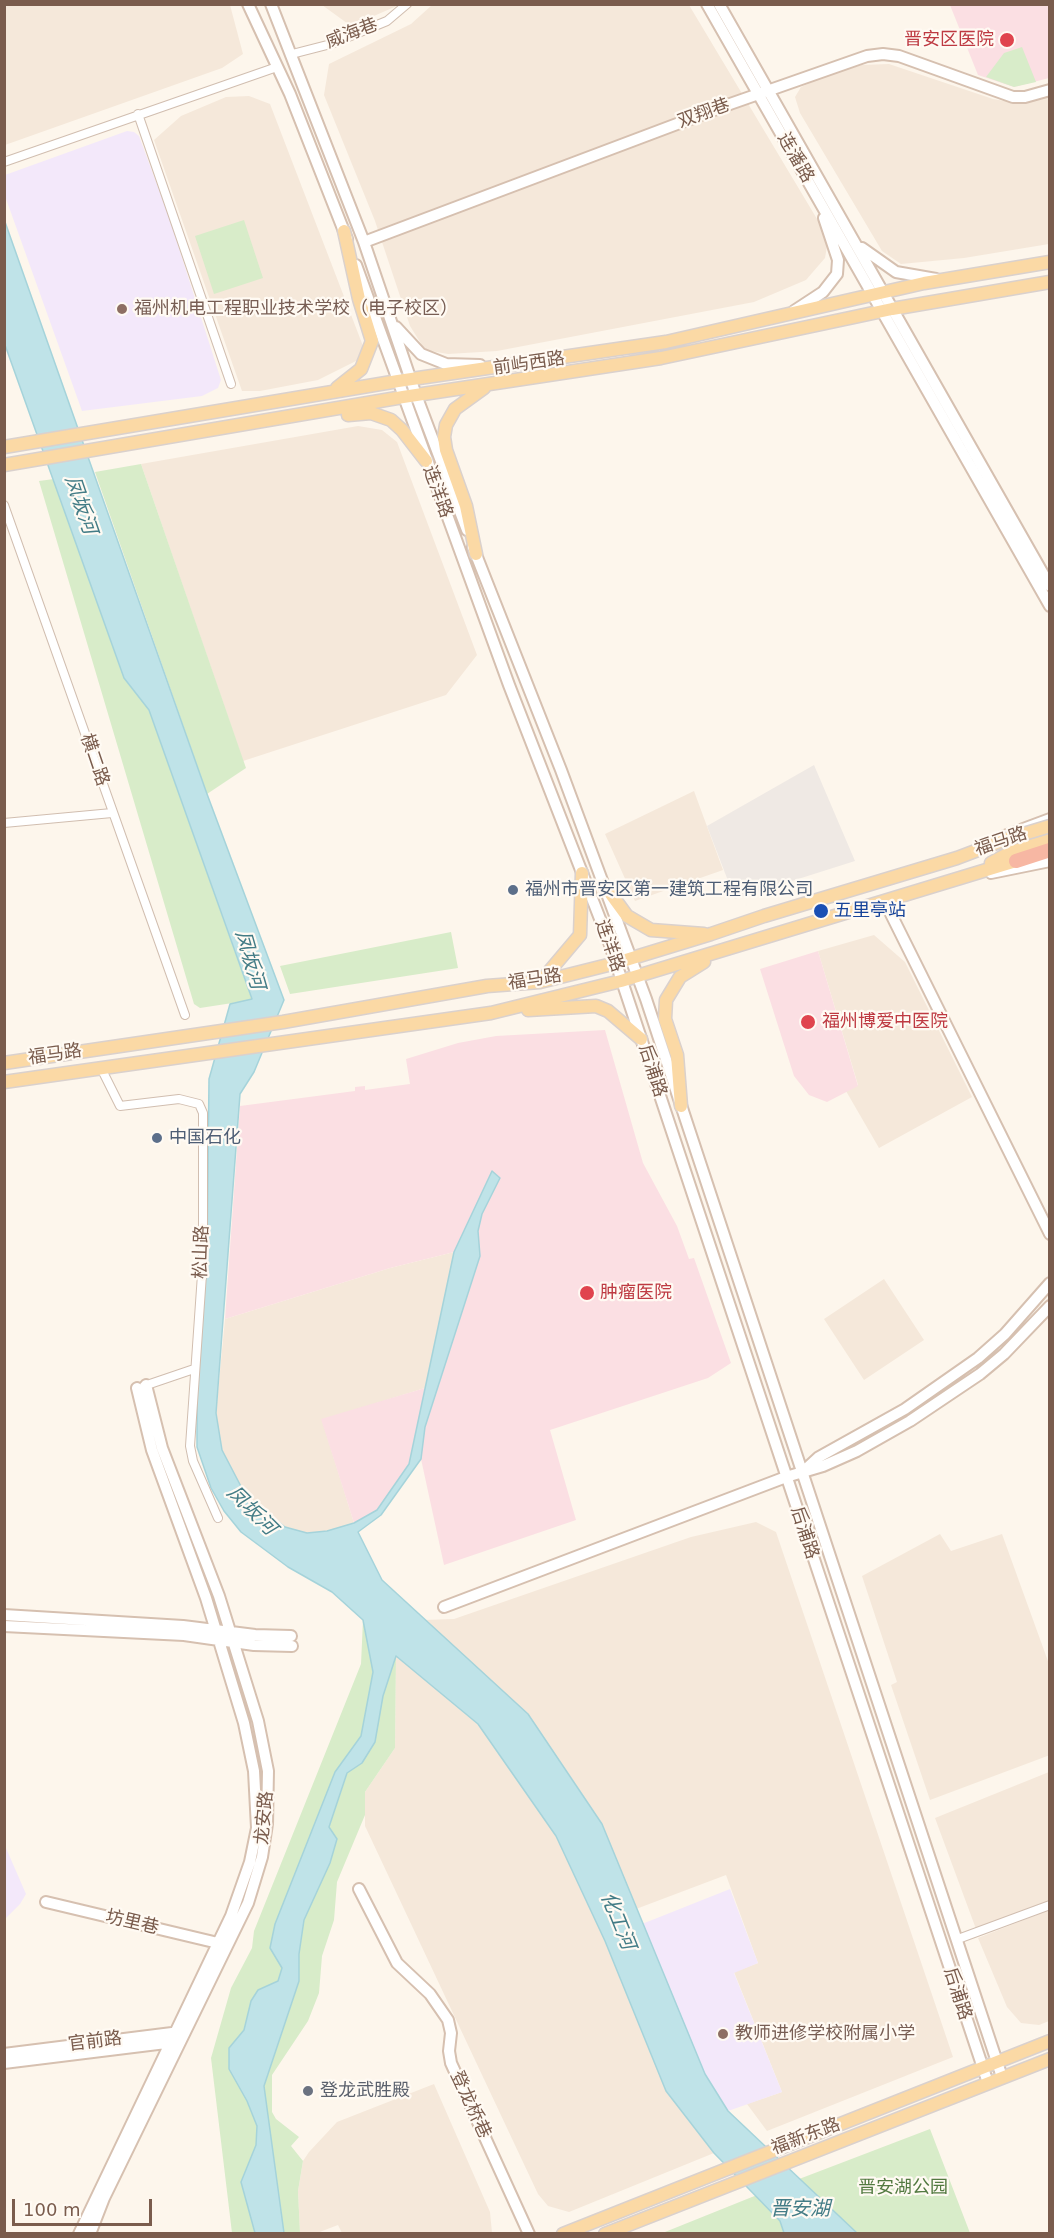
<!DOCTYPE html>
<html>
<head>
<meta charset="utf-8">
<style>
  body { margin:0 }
  #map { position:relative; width:1054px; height:2238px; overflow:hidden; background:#fdf6ec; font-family:"DejaVu Sans",sans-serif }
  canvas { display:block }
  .frame { position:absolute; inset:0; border:6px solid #7a5c4d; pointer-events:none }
  .scale { position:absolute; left:12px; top:2199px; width:140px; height:27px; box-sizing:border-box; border:3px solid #7a5c4d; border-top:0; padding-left:8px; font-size:18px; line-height:21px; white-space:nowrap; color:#7a5c4d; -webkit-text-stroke:4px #fffaf3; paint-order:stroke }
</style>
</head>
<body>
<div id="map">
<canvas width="1054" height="2238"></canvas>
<div class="frame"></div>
<div class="scale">100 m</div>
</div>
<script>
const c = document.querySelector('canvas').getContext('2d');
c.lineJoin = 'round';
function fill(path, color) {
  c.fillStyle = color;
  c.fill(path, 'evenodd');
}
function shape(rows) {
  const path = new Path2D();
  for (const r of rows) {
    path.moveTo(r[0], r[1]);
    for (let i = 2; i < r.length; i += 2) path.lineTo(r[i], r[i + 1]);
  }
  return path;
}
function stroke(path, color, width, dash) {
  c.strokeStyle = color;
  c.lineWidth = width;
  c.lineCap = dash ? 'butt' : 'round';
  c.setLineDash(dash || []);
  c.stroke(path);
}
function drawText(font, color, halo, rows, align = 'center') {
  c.font = font + ' "DejaVu Sans","Noto Sans SC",sans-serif';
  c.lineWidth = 4.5;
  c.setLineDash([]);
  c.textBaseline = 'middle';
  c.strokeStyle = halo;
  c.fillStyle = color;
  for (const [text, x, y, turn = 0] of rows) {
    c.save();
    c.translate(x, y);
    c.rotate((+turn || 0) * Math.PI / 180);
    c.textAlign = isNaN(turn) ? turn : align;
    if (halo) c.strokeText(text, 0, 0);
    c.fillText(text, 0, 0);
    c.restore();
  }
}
fill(shape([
  [4,5,230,5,243,54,222,68,5,145],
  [322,5,399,5,351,26],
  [432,5,689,5,826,234,828,240,825,258,806,280,754,302,497,351,448,354,425,350,410,326,375,221,324,95,329,64,411,24],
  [889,64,993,99,1022,104,1049,97,1049,244,964,258,901,264,882,251,800,113,795,97,801,87,825,76,862,65],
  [249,96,270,104,363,346,362,358,318,380,260,391,242,391,154,140,181,116,226,97],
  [358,426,382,430,397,442,477,655,446,695,243,761,141,464],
  [694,791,723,870,635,901,605,834],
  [874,935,905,962,972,1097,879,1148,846,1091,858,1085,818,951],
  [454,1252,425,1388,322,1420,354,1523,327,1531,307,1533,284,1527,246,1496,222,1450,216,1413,225,1319,390,1268],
  [884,1279,924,1340,864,1380,824,1319],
  [756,1522,776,1532,953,2057,767,2131,747,2104,782,2092,734,1972,758,1963,726,1875,636,1909,602,1824,562,1764,423,1620,454,1619,691,1537],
  [940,1534,951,1551,1002,1534,1049,1664,1050,1755,930,1800,891,1685,897,1682,862,1576],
  [396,1656,478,1724,556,1836,605,1941,666,2091,714,2153,569,2212,548,2206,538,2194,365,1826,365,1792,395,1748],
  [1049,1772,1049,1901,976,1929,935,1818],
  [1049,1910,1049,2021,1039,2025,1021,2023,1007,2007,978,1938],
  [434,2084,490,2212,492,2233,342,2233,338,2225,317,2233,300,2234,298,2191,303,2161,309,2152,337,2122]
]), '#f5e8da');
fill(shape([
  [814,765,855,861,735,899,707,826]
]), '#efe9e4');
fill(shape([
  [127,131,134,132,139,136,169,217,221,380,218,388,202,396,82,411,5,196,5,175],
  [6,1848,26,1894,20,1904,5,1919],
  [730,1889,758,1963,734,1973,782,2092,728,2111,705,2074,642,1924]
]), '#f3e8fa');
fill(shape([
  [950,5,1049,5,1049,78,1014,87,978,75],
  [818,951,858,1086,827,1102,809,1095,794,1076,760,969],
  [605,1030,643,1163,677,1226,689,1259,694,1258,731,1363,708,1378,550,1430,576,1520,444,1565,421,1459,425,1427,480,1256,478,1231,482,1214,500,1178,492,1171,454,1252,390,1268,225,1319,240,1106,355,1091,355,1087,365,1086,365,1090,410,1084,406,1059,458,1043,496,1036],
  [425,1388,409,1464,377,1510,354,1523,321,1419]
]), '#fbdfe3');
fill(shape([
  [1022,47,1036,82,1014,87,986,77,1004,53],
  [244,220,263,278,214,294,195,236],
  [141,464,246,768,207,794,95,472],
  [54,479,124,678,149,710,252,1000,200,1008,194,1004,39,481],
  [451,932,458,968,290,994,280,966],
  [363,1620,396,1656,395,1748,365,1792,365,1815,337,1882,334,1920,322,1956,319,1993,308,2021,272,2075,272,2112,276,2119,299,2137,291,2146,303,2161,298,2191,300,2233,232,2233,211,2058,231,1988,252,1948,254,1931,361,1664],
  [930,2129,970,2233,660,2234,752,2197]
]), '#d8ecc9');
const water = shape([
  [4,219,207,794,284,1000,254,1072,240,1094,216,1413,222,1450,246,1496,285,1527,307,1533,327,1531,354,1523,377,1510,409,1464,454,1252,492,1171,500,1178,482,1214,478,1231,480,1256,425,1427,421,1459,381,1515,358,1532,382,1580,528,1714,602,1824,705,2074,728,2111,857,2233,784,2233,780,2221,714,2153,666,2091,605,1941,556,1836,478,1724,396,1656,383,1696,375,1742,362,1763,347,1773,329,1827,337,1839,330,1863,304,1920,299,1954,299,1981,264,2086,284,2233,255,2233,241,2182,256,2145,257,2126,247,2101,229,2069,229,2048,244,2030,251,2001,258,1990,278,1981,282,1968,270,1948,275,1924,335,1772,361,1736,373,1672,363,1620,332,1592,288,1567,241,1532,224,1511,211,1488,197,1447,197,1394,207,1256,209,1079,230,1004,252,999,149,710,124,678,5,345,4,219]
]);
fill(water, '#bfe3e8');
stroke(water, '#a5d3da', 1.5);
const street = shape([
  [292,54,331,44,387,21,407,4],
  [138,114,231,384],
  [4,162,277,67],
  [4,505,185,1015],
  [4,823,112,813],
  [101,1068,120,1106,179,1099,199,1104,203,1113,203,1260,190,1446,193,1461,218,1518],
  [144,1386,194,1369],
  [958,1939,1050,1905]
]);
const secondary = shape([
  [248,4,290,94,347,239],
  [271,4,364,242,416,395,467,530],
  [707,4,1050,606],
  [719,4,1050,586],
  [364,242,730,104,867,56,883,54,899,56,1013,97,1025,97,1050,90],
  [862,248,896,272,936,279],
  [356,265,509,685,609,942,988,2083],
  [794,311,823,292,837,274,838,260,824,218],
  [396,327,421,354,446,364,480,365],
  [473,547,561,770,646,999,1002,2077],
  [999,838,1050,819],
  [991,873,1050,861],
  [885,902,1050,1234],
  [806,1469,819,1457,905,1409,978,1358,1005,1334,1050,1283],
  [444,1607,786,1477,823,1466,857,1451,910,1421,980,1374,1004,1354,1050,1306],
  [4,1615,183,1626,255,1635,291,1636],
  [4,1626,184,1635,254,1645,292,1646],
  [359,1889,397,1963,430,1994,448,2020,451,2033,449,2051,451,2063,529,2234],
  [46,1902,218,1943],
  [4,2054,180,2032],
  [4,2063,174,2042],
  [79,2234,231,1916,250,1862,257,1828,254,1771,244,1723,206,1598,152,1450,137,1388],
  [90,2234,104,2198,248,1903,262,1857,267,1824,268,1771,258,1721,219,1596,162,1448,146,1385]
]);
const primary = shape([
  [337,388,361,369,372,341,359,299,344,231],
  [348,415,371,413,391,420,402,430,426,461],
  [4,447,398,381,666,342,924,283,1050,262],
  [4,465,403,397,661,358,892,309,1050,282],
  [476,554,466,506,446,450,444,437,446,425,455,409,484,388],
  [991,863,1013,851,1050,840],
  [605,886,627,916,651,930,704,934],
  [542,980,580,935,582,873],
  [528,1010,596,1006,608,1011,641,1039],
  [4,1063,283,1022,487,986,540,982,616,963,711,934,764,916,957,858,1007,839],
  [4,1082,491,1013,621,981,1016,861],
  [681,1106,677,1055,665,1019,666,1000,680,977,704,962],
  [563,2234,1050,2041],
  [605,2234,1050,2059]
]);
const highway = shape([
  [1016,861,1050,850]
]);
stroke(street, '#d1beb0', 10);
stroke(secondary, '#d6c0b0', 14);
stroke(primary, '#dad1cd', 15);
stroke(highway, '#dad1cd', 16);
stroke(street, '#fff', 8);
stroke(secondary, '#fff', 10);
stroke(primary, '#fbd9a5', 12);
stroke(highway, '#f7b7a3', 14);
const primaryBridge = shape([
  [1007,839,1050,826]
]);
stroke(primaryBridge, '#dad1cd', 15, []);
stroke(primaryBridge, '#fbd9a5', 12);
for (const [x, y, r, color] of [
  [1007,40,8,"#e0444e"],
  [122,309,6,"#8d6e63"],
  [513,890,6,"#5c6f8a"],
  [821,911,8,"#1a4fb4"],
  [808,1022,8,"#e0444e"],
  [157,1138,6,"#5c6f8a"],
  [587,1293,8,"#e0444e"],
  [723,2034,6,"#8d6e63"],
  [308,2091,6,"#6b7280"]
]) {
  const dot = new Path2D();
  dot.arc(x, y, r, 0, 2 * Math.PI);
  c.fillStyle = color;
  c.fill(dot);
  stroke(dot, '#fffaf3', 2);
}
drawText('18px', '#7a5c4d', '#fffaf3', [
  ["威海巷",352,34,-21],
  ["双翔巷",704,114,-20],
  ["连潘路",795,158,60],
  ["前屿西路",529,364,-8],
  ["连洋路",437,492,70],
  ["横二路",94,760,71],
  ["福马路",1001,842,-19],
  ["连洋路",609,946,71],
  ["福马路",535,980,-9],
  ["福马路",55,1055,-8],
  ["后浦路",652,1071,72],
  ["松山路",202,1252,-88],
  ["后浦路",804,1533,72],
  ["龙安路",265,1818,-85],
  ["坊里巷",132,1923,13],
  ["后浦路",957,1994,72],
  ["官前路",95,2042,-7],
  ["登龙桥巷",470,2105,65],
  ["福新东路",806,2137,-21]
]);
drawText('18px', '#be3a42', '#fffaf3', [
  ["晋安区医院",994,40,"right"],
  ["福州博爱中医院",822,1022],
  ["肿瘤医院",600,1293]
], 'left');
drawText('18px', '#785e54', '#fffaf3', [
  ["福州机电工程职业技术学校（电子校区）",134,309],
  ["教师进修学校附属小学",735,2034]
], 'left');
drawText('18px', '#4e5e75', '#fffaf3', [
  ["福州市晋安区第一建筑工程有限公司",525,890],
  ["中国石化",169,1138]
], 'left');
drawText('18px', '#164399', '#fffaf3', [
  ["五里亭站",834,911]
], 'left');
drawText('18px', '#5b616d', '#fffaf3', [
  ["登龙武胜殿",320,2091]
], 'left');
drawText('18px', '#537a41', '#fffaf3', [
  ["晋安湖公园",903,2188]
]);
drawText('italic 20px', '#437c86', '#fffaf3', [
  ["凤坂河",80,505,71],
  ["凤坂河",249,960,74],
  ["凤坂河",251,1511,45],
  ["化工河",617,1921,68],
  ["晋安湖",800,2210]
]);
</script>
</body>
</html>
